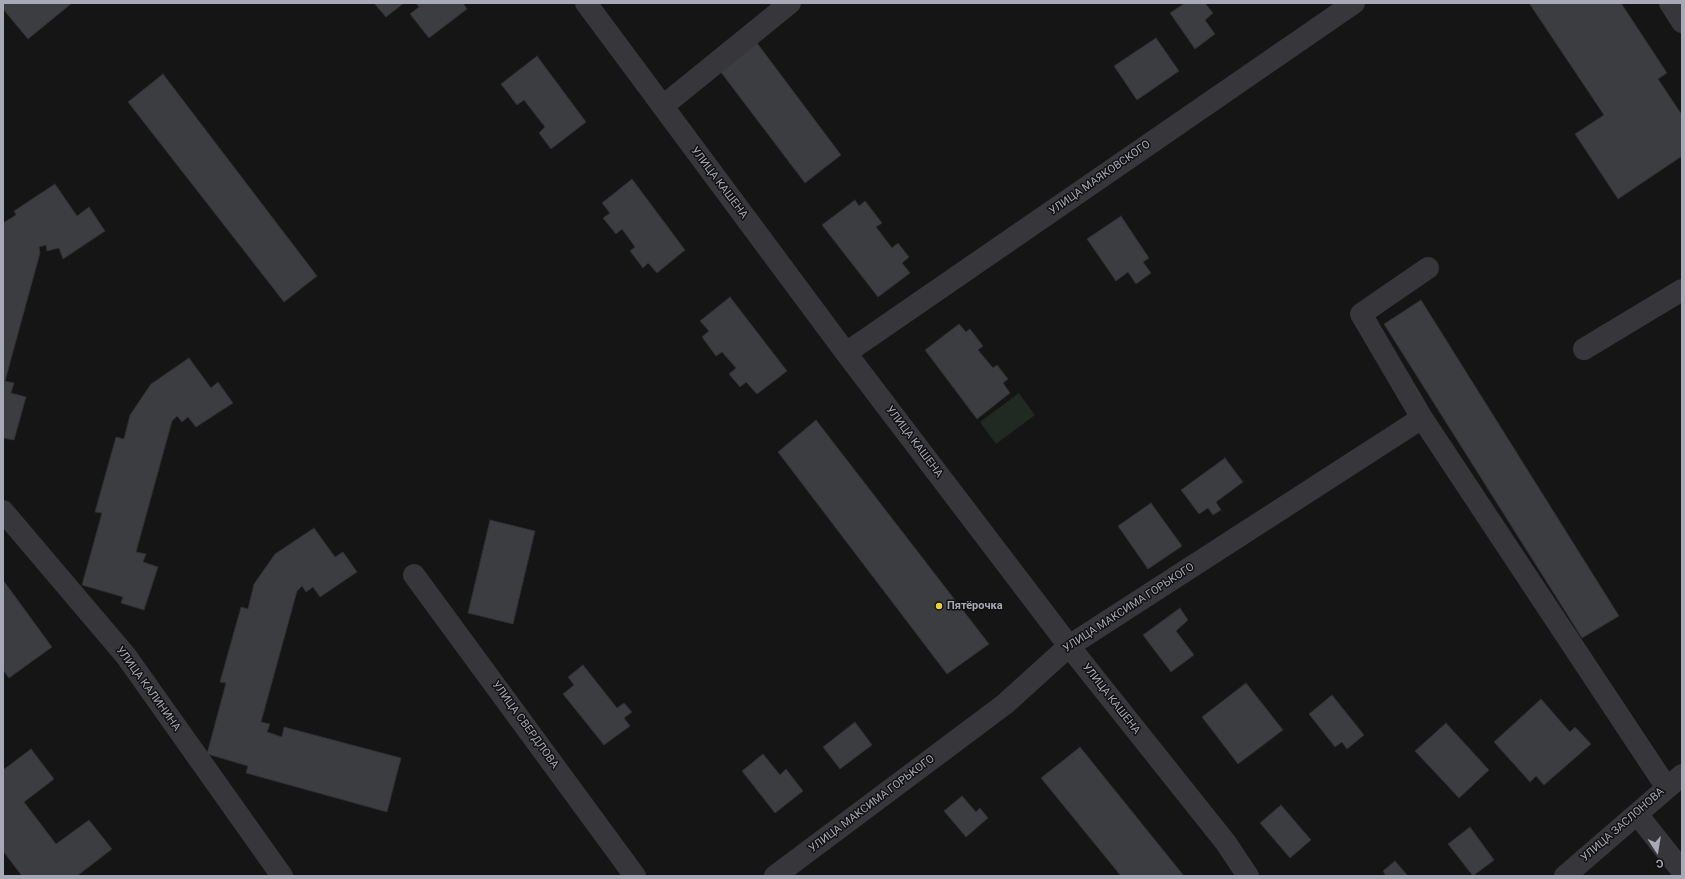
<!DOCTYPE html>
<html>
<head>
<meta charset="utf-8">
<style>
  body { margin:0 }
  #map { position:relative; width:1685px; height:879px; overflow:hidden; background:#151516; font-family:Roboto,sans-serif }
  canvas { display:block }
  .frame { position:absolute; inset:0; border:4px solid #a7a9b6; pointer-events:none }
  .north { position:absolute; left:1637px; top:831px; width:40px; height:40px; -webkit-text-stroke:3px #101011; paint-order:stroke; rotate:168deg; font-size:11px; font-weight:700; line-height:16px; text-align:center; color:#a7a9b6 }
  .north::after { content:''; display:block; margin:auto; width:14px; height:18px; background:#a7a9b6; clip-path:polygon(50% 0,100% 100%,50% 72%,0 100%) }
</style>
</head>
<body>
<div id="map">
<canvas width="1685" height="879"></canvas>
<div class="frame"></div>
<div class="north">С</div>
</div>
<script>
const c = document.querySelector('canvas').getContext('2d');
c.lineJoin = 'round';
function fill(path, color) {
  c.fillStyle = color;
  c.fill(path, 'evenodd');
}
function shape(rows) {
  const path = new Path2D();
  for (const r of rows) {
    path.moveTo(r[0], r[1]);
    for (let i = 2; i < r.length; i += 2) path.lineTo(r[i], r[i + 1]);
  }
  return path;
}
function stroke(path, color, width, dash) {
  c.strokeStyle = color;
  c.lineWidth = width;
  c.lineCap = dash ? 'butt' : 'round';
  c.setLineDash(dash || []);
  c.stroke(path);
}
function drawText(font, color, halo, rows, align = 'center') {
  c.font = font + ' Roboto,sans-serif';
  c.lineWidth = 3;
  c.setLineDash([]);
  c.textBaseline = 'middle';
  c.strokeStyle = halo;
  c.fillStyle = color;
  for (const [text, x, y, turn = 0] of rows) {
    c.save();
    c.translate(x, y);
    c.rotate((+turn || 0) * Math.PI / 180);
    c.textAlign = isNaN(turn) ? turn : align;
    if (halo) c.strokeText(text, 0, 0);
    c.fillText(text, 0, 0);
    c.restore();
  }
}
fill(shape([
  [1019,393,1035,415,996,444,980,422]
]), '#212923');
const building = shape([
  [3,3,72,3,28,39,3,9,3,3],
  [374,3,404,3,386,17,374,3],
  [416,3,463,3,467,9,429,38,410,14,419,7,416,3],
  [1185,3,1205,3,1213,13,1205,20,1215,34,1195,49,1170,13,1185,3],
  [1529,3,1621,3,1667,73,1658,79,1682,115,1682,156,1618,199,1575,134,1604,115,1529,3],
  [1156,38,1179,71,1137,100,1114,66,1156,38],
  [757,43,841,155,805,183,720,71,757,43],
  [537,56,586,122,551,149,539,133,545,127,524,100,517,105,501,84,537,56],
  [163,74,317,276,284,302,128,102,163,74],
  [632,179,685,250,657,273,648,263,643,268,630,251,635,247,622,229,616,234,603,218,610,213,602,203,632,179],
  [55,184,77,216,89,207,105,231,63,259,59,248,47,251,46,245,39,247,40,253,5,381,14,383,11,393,26,397,14,440,3,438,3,223,16,215,14,211,55,184],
  [855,200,859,206,865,201,882,223,876,227,892,248,898,243,909,257,902,263,910,273,878,297,822,225,855,200],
  [1121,216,1149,258,1143,262,1151,273,1136,284,1128,272,1116,281,1087,239,1121,216],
  [730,297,787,371,757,394,746,382,740,387,729,374,736,368,722,352,716,356,702,337,709,331,700,321,730,297],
  [1421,300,1619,616,1582,638,1384,324,1421,300],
  [959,324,966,332,970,329,983,346,978,350,993,368,997,365,1008,379,1003,383,1010,393,977,419,925,350,959,324],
  [189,358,211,388,218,382,233,403,196,427,188,417,182,422,177,416,172,421,136,552,146,554,143,562,158,567,144,610,121,603,123,597,82,585,102,513,95,512,116,437,124,439,130,415,151,384,189,358],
  [816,420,989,644,947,674,778,452,816,420],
  [1225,458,1243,482,1216,502,1221,510,1213,515,1208,508,1199,514,1181,490,1225,458],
  [1151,503,1182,546,1148,569,1118,526,1151,503],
  [490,520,535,531,513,624,468,613,490,520],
  [314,528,335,557,343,552,357,572,320,597,313,587,306,592,302,586,297,591,261,722,270,724,267,732,282,737,284,727,401,758,387,812,246,773,248,766,207,754,226,683,220,682,241,607,248,609,254,584,275,554,314,528],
  [3,580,52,647,9,678,3,670,3,580],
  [1180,608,1188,620,1176,631,1194,655,1171,672,1143,635,1180,608],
  [583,665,617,708,624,703,632,712,624,718,630,726,604,745,563,694,574,685,568,677,583,665],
  [1246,683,1283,730,1238,764,1202,717,1246,683],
  [1332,695,1364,735,1347,749,1342,742,1335,747,1309,714,1332,695],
  [1541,699,1570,732,1575,727,1591,744,1544,785,1536,776,1530,782,1494,742,1541,699],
  [855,722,872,745,840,769,823,747,855,722],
  [1446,723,1489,770,1459,798,1415,751,1446,723],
  [1080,747,1184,876,1121,876,1041,778,1080,747],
  [31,749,54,779,24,802,56,844,89,820,112,849,77,876,22,876,3,851,3,770,31,749],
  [763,754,780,775,786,769,803,791,775,813,742,771,763,754],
  [962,796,976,812,980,808,988,818,966,837,944,811,962,796],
  [1281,805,1311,840,1290,858,1260,823,1281,805],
  [1470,827,1494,860,1473,876,1448,844,1470,827],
  [1395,861,1408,876,1386,876,1383,871,1395,861]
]);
fill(building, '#3c3d40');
stroke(building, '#2f2f32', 1);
stroke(shape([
  [586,3,846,353,1069,646,1226,843,1248,876],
  [1670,3,1682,22],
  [663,106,790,3],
  [1428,268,1361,314,1422,418,1667,788],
  [1584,349,1682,290],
  [846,353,1354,3],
  [3,511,126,656,282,876],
  [414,575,635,876],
  [1637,814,1682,871],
  [775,876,1005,704,1069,646,1422,418],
  [1565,876,1682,775]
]), '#36363b', 22);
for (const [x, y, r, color] of [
  [939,606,4,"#ebd037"]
]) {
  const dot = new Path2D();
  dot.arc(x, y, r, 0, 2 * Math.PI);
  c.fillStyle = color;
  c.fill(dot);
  stroke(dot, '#101011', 1.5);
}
drawText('11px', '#a7a9b6', '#101011', [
  ["УЛИЦА МАЯКОВСКОГО",1100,178,-35],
  ["УЛИЦА КАШЕНА",719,183,53],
  ["УЛИЦА КАШЕНА",914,442,53],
  ["УЛИЦА МАКСИМА ГОРЬКОГО",1129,608,-33],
  ["УЛИЦА КАЛИНИНА",148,689,54],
  ["УЛИЦА КАШЕНА",1111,699,52],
  ["УЛИЦА СВЕРДЛОВА",525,725,54],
  ["УЛИЦА МАКСИМА ГОРЬКОГО",872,804,-37],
  ["УЛИЦА ЗАСЛОНОВА",1623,825,-41]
]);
drawText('bold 11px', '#a7a9b6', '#101011', [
  ["Пятёрочка",947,606]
], 'left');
</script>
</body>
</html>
